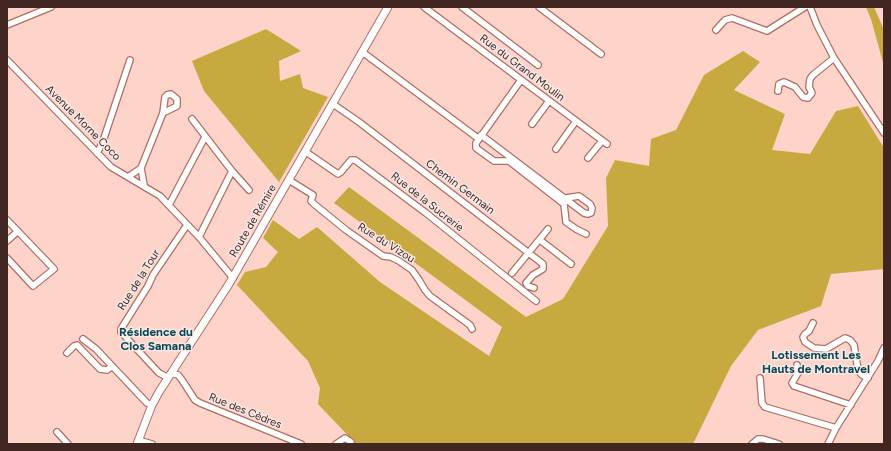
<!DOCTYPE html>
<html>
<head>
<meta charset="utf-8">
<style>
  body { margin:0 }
  #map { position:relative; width:891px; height:451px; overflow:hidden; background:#fed3ca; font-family:Figtree,sans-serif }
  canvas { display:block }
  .frame { position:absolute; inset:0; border:8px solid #412621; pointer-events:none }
</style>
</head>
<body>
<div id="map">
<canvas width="891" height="451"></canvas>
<div class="frame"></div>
</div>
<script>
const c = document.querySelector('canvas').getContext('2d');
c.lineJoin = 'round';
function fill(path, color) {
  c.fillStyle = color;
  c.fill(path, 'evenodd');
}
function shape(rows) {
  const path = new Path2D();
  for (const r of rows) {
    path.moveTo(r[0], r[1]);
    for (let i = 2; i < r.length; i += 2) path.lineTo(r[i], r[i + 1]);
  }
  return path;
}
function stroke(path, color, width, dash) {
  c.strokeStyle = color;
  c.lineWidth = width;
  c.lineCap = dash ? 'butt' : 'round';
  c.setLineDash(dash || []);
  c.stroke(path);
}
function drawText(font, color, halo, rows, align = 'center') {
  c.font = font + ' Figtree,sans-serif';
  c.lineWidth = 3;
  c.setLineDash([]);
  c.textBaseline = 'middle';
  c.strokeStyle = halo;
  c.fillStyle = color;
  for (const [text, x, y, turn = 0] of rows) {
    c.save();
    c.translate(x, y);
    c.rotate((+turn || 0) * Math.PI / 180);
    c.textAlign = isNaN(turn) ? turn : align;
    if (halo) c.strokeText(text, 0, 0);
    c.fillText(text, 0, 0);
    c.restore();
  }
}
fill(shape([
  [866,7,874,7,884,30,884,66,871,19],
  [266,29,301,51,279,61,280,81,300,74,303,88,328,97,279,182,204,91,192,61],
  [743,51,760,62,734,90,785,114,772,150,810,154,836,111,858,106,884,148,884,269,831,274,821,306,758,330,731,366,693,444,356,444,318,404,320,388,308,361,237,285,245,272,266,267,278,252,263,238,273,220,299,239,317,227,380,282,489,356,502,327,334,203,349,187,526,317,563,299,608,226,606,178,615,160,649,166,651,139,676,130,704,75]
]), '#c8a940');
const minor = shape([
  [424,7,607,144],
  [462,7,538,65],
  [539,7,601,54],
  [810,7,817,25,834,58,884,133],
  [7,25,51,7],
  [716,30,725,20,732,18,767,31,805,7],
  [361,53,365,54,479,139],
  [7,60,111,167,160,196,199,237,233,278],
  [521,80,479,139,476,143,476,148,494,161,509,161,564,204,566,222,576,229,586,234],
  [778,91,779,84,784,82,795,87,803,97,808,98,812,93,809,87,810,79,813,75,834,58],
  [333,104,359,122,543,264,543,269,533,275,526,283,528,286,534,288],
  [192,119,232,171,249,190],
  [532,124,549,101],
  [481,135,584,213,588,214,591,213,592,208,590,204,579,196,566,198],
  [556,149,576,121],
  [306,152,338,174,341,172,351,160,355,160,426,213,536,301],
  [97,153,102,144,130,60],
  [588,158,602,141],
  [128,177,141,168],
  [289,180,313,195,311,201,314,204,346,230,383,256,391,257,399,261,412,270,419,280,425,290,430,296,470,325,472,329],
  [144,185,141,168,163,113,165,97,167,95,171,94,177,99,177,106,163,113],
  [169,205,205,137],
  [7,220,54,269,33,286,7,258],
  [199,237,232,171],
  [540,240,571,264],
  [7,241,18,231],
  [512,273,548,229],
  [813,323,809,331,805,334,803,337,805,342,814,348,826,349,845,338,850,340,854,345,858,370,862,375,868,378],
  [83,339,96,349,147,403,152,405],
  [67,353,74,346,77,345,100,369,107,370,111,367],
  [797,365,798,373,792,383,794,386,851,405],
  [171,373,178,375,182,380,195,400,200,403,301,444],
  [760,378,762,403,765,407,836,428],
  [166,379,165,376,159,373,121,332,121,329,148,286,153,275,187,225],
  [57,432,68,444],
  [138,440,152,444],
  [336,444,345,438,351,442,351,444],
  [752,444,758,439,763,439,779,444],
  [828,444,836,428,878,361,884,348]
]);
const major = shape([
  [137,444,152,405,159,392,229,284,388,7]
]);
stroke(minor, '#ae6f62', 8);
stroke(major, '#ae6f62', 9);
stroke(minor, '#fff', 5.5);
stroke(major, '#fff', 7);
drawText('11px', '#412621', '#f7e8e5', [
  ["Rue du Grand Moulin",522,68,37],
  ["Avenue Morne Coco",83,123,45],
  ["Chemin Germain",460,187,37],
  ["Rue de la Sucrerie",427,202,38],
  ["Route de Rémire",253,221,-60],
  ["Rue du Vizou",386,243,32],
  ["Rue de la Tour",139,280,-58],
  ["Rue des Cèdres",245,411,22]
]);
drawText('bold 12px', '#0b4852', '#f7e8e5', [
  ["Résidence du",156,332],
  ["Clos Samana",156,346],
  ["Lotissement Les",816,355],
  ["Hauts de Montravel",816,369]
]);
</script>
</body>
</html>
